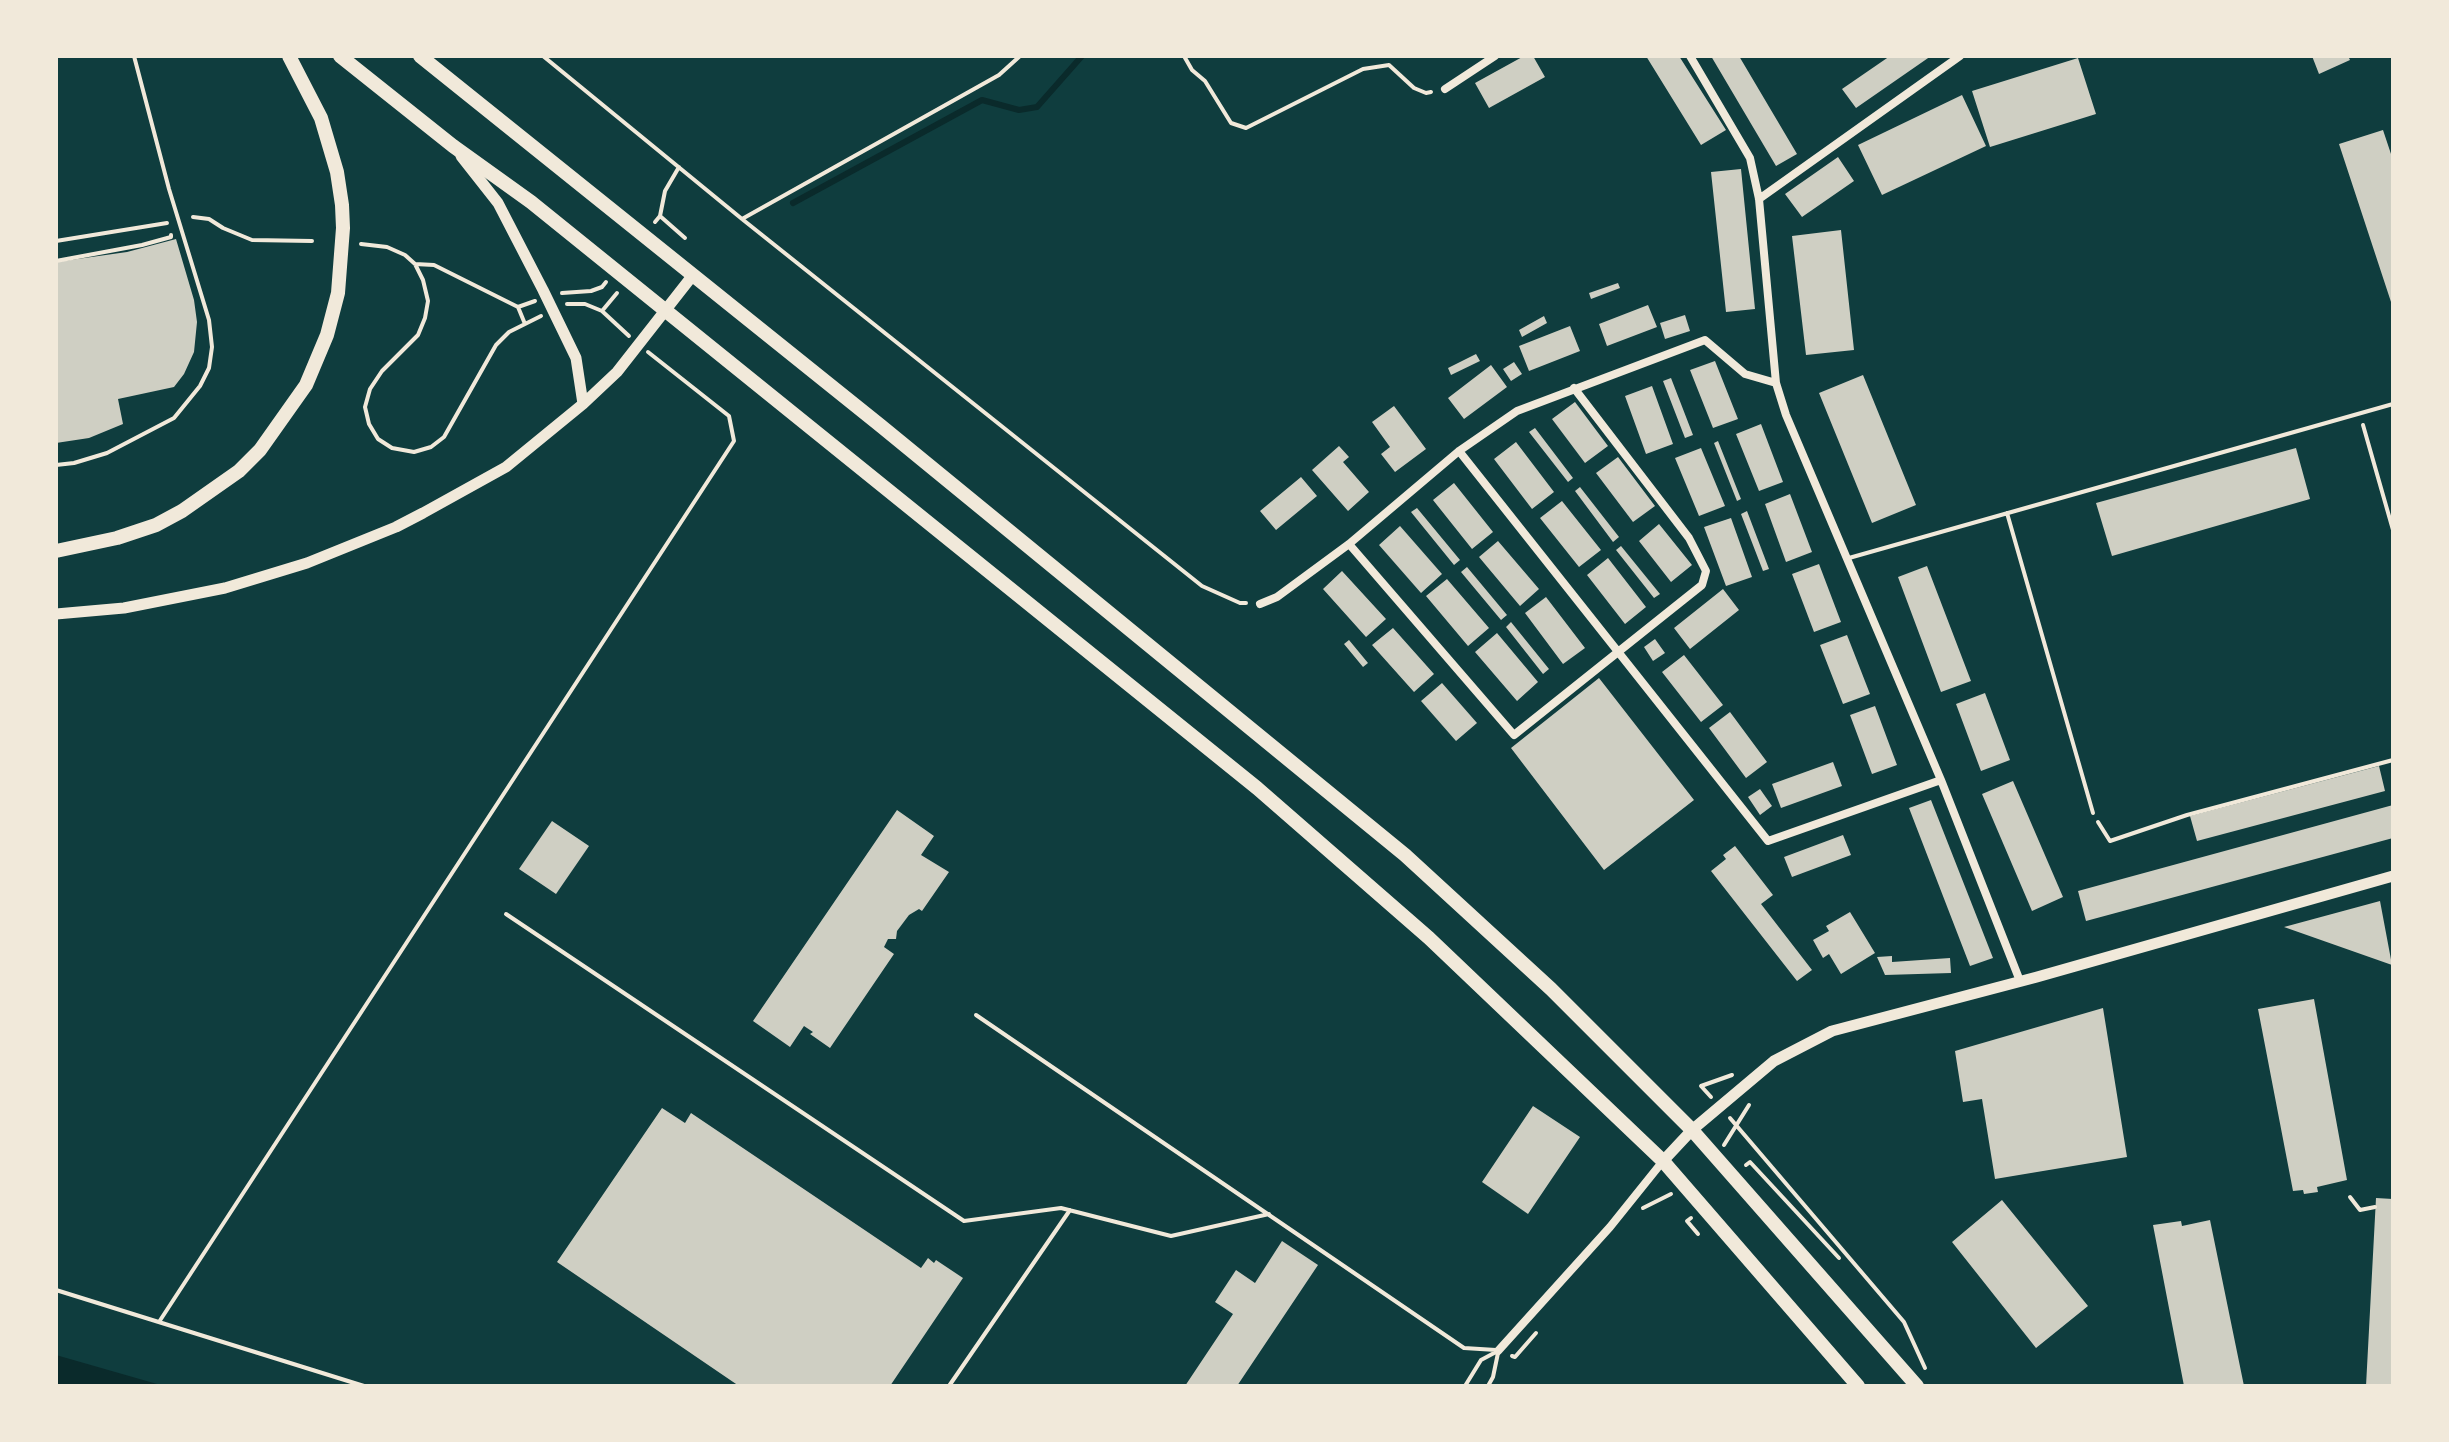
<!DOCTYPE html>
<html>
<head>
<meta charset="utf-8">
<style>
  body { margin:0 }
  #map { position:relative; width:2449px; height:1442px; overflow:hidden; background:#0f3d3e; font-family:"Libre Baskerville",serif }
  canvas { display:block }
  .frame { position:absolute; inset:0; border:58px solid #f1e9da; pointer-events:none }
</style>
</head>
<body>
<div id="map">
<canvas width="2449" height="1442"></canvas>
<div class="frame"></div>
</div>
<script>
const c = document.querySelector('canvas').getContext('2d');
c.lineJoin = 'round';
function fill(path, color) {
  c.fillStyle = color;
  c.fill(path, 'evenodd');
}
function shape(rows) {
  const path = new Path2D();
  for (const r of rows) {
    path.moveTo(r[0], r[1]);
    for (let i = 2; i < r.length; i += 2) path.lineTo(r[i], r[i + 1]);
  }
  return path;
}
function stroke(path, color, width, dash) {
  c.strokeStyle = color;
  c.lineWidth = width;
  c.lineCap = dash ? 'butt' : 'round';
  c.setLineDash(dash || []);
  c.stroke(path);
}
fill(shape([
  [56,1355,164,1386,56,1386]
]), '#0a2a2b');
stroke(shape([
  [793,203,982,100,1019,110,1037,107,1082,56]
]), '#0a2a2b', 6);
fill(shape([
  [1524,56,1533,56,1545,77,1489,108,1475,83],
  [1646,56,1679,56,1726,130,1701,145],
  [1711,56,1739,56,1797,154,1776,166],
  [1890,56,1931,56,1856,108,1842,89],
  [2312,56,2348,56,2350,60,2319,74],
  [2078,58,2096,114,1990,147,1972,91],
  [1962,95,1986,146,1882,195,1858,145],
  [2383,130,2393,160,2392,305,2339,144],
  [1838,157,1854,181,1802,217,1785,194],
  [1741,169,1755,309,1726,312,1711,172],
  [1841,230,1854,350,1806,355,1792,236],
  [176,239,194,300,197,322,194,352,184,374,174,387,118,399,123,424,89,438,56,443,56,262,127,252],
  [1618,283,1620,288,1591,299,1589,293],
  [1648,305,1657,327,1607,346,1599,324],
  [1685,315,1690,331,1665,339,1660,323],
  [1544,316,1547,323,1522,337,1519,330],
  [1570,326,1580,351,1529,371,1519,346],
  [1476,354,1480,361,1451,375,1448,368],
  [1715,361,1738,419,1713,428,1690,370],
  [1514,362,1522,374,1511,381,1503,369],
  [1491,365,1507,387,1464,419,1448,398],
  [1863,375,1916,505,1872,523,1819,393],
  [1671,378,1693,435,1685,438,1663,381],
  [1652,386,1673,444,1646,454,1625,396],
  [1575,402,1608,446,1585,463,1552,419],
  [1394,406,1426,449,1395,472,1381,454,1390,447,1372,422],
  [1761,424,1783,482,1759,491,1736,434],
  [1535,428,1573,478,1568,482,1529,432],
  [1718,441,1741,499,1737,501,1714,443],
  [1516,442,1554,492,1532,509,1494,459],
  [1339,446,1349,457,1343,462,1369,492,1348,511,1312,470],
  [1701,448,1725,506,1699,516,1675,458],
  [2296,448,2310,499,2112,556,2096,503],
  [1618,457,1655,506,1633,522,1596,473],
  [1301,477,1317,496,1276,530,1260,511],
  [1454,483,1493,532,1472,549,1433,500],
  [1580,487,1619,537,1613,542,1575,491],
  [1790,494,1812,552,1786,562,1765,504],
  [1562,501,1601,550,1579,567,1540,518],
  [1417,508,1460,560,1454,565,1411,512],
  [1747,511,1769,569,1763,571,1741,514],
  [1731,518,1752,577,1726,586,1704,527],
  [1659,524,1692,565,1671,582,1639,541],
  [1400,526,1442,574,1421,593,1379,545],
  [1498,541,1539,589,1520,606,1479,557],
  [1621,546,1660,594,1654,598,1616,550],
  [1608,558,1646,607,1625,624,1587,575],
  [1819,564,1841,622,1814,632,1792,574],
  [1927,566,1971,681,1941,692,1898,577],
  [1467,567,1507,615,1501,620,1461,572],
  [1342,571,1386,619,1366,637,1323,589],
  [1447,579,1489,628,1468,646,1426,596],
  [1723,589,1739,610,1690,649,1674,628],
  [1546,597,1585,648,1563,664,1525,613],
  [1511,622,1549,669,1543,674,1506,627],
  [1393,628,1434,674,1414,692,1372,645],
  [1497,633,1538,682,1517,701,1475,652],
  [1847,635,1870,694,1843,704,1820,645],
  [1655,639,1665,653,1653,661,1644,647],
  [1349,640,1368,663,1363,667,1344,644],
  [1684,655,1723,705,1701,722,1662,672],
  [1599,678,1694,800,1604,870,1511,748],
  [1442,683,1477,723,1456,741,1421,701],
  [1985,693,2010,760,1981,771,1956,704],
  [1875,706,1897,765,1872,774,1850,715],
  [1730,712,1767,762,1746,778,1709,728],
  [1833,762,1842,786,1781,808,1772,784],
  [2379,766,2385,791,2197,841,2190,816],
  [2013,781,2063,897,2032,911,1982,794],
  [1760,789,1772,806,1760,815,1748,797],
  [1931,800,1993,958,1970,966,1909,808],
  [2393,805,2393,838,2086,921,2078,891],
  [897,810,934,836,921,855,949,872,922,911,919,909,909,915,897,931,896,939,888,939,884,947,894,954,830,1048,810,1034,813,1032,804,1026,790,1047,753,1021],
  [552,821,589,846,556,894,519,869],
  [1843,835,1851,855,1792,877,1784,857],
  [1735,846,1773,895,1761,904,1812,970,1797,981,1711,871,1726,859,1723,855],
  [2380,901,2392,965,2284,927],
  [1850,912,1875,953,1841,974,1829,954,1823,958,1813,940,1829,931,1826,926],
  [1892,956,1892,962,1950,958,1951,973,1885,975,1877,957],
  [2314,999,2347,1180,2317,1187,2318,1192,2304,1194,2303,1190,2293,1191,2258,1009],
  [2103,1008,2127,1157,1995,1179,1982,1099,1963,1102,1955,1051],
  [1533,1106,1580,1137,1528,1214,1482,1182],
  [662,1108,685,1123,691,1113,921,1268,928,1258,934,1263,936,1260,963,1278,890,1386,739,1386,557,1262],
  [2376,1198,2393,1199,2393,1386,2366,1386],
  [2002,1200,2088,1306,2036,1348,1952,1242],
  [2210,1220,2244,1386,2184,1386,2153,1225,2181,1221,2182,1226],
  [1282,1241,1318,1265,1237,1386,1185,1386,1233,1314,1215,1302,1236,1270,1255,1283]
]), '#cfcfc3');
stroke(shape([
  [543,56,742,219,1202,586,1240,603,1246,603],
  [1184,56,1192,70,1205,81,1231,123,1246,128,1363,69,1389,65,1414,88,1426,93,1431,92],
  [660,216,685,238],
  [193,217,209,219,223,228,252,240,312,241],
  [742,219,999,75,1020,56],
  [655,222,660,216,665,191,679,167],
  [56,241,167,223],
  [361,244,387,247,405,255,415,264,423,280,428,301,425,318,418,335,382,371,370,389,365,407,369,424,378,439,392,448,414,452,431,447,444,437,496,345,509,332,541,316],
  [56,261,142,245,171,237,171,235],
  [415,264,434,265,518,307,525,324],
  [562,293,591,291,602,287,606,282],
  [567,304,585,304,602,311,617,293],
  [518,307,535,301],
  [602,311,629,336],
  [2363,425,2393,530],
  [2098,822,2110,841,2187,815,2393,760],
  [1711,1097,1701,1086,1732,1075],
  [1730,1118,1904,1322,1925,1368],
  [1724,1145,1749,1105],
  [1746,1165,1750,1162,1839,1258],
  [2350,1197,2360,1210,2375,1207],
  [1643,1208,1671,1194],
  [1691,1218,1687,1221,1698,1234],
  [56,1290,364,1386],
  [159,1322,734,441,729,416,648,352],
  [1512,1356,1515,1357,1536,1333]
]), '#f1e9da', 4);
stroke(shape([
  [56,465,74,463,107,453,174,418,200,386,209,368,212,347,209,320,169,189,134,56],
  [2007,513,2093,813],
  [1849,558,2393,404],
  [506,914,964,1221,1061,1208,1171,1236,1269,1214],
  [976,1015,1464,1348,1496,1350],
  [949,1386,1070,1210],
  [1465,1386,1481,1360,1496,1352],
  [1488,1386,1493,1377,1498,1353]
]), '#f1e9da', 4);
stroke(shape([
  [1690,56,1750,158,1759,199,1776,383,1786,415,1941,780,2020,981],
  [1445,89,1495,56],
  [1759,199,1960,56],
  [1459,451,1768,841,1941,780],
  [1349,544,1514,735,1702,585,1706,571,1689,538,1574,388],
  [1260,604,1277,597,1349,544,1459,451,1517,411,1705,340,1745,374,1776,383],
  [1498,1351,1610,1227,1663,1161]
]), '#f1e9da', 8);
stroke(shape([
  [461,156,498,203,543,290,576,358,583,404],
  [56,614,124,608,225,588,307,563,396,527,423,513,506,467,583,404,617,372,693,275],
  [1663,1161,1692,1130,1774,1061,1832,1031,2037,977,2393,876]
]), '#f1e9da', 11);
stroke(shape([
  [340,56,453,146,531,202,1257,788,1429,938,1663,1161,1858,1386],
  [420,56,881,426,1405,855,1551,989,1692,1130,1917,1386]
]), '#f1e9da', 14);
stroke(shape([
  [56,551,117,538,156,525,182,511,239,471,260,450,306,385,327,335,338,293,343,228,342,205,337,172,321,118,289,56]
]), '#f1e9da', 14);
</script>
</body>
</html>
